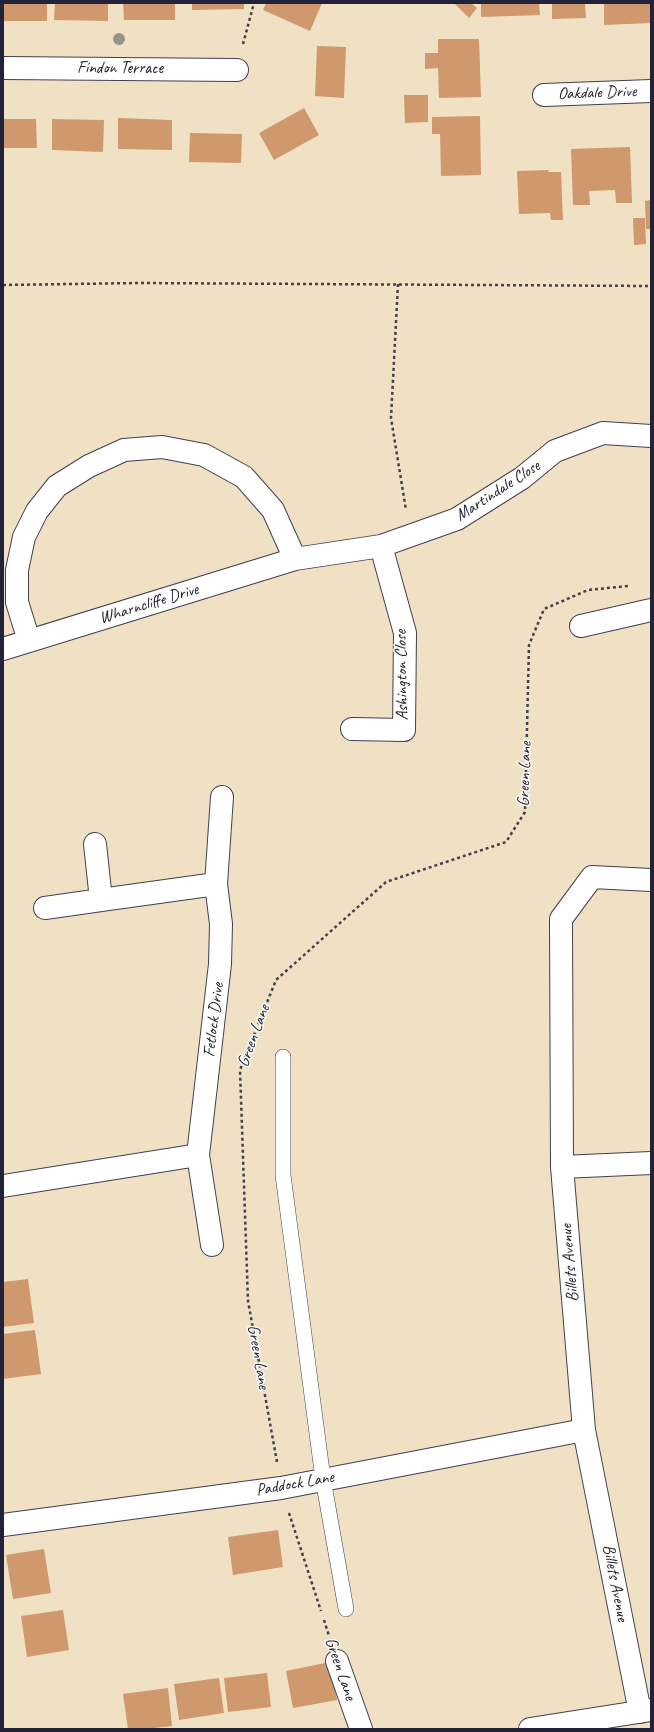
<!DOCTYPE html>
<html>
<head>
<meta charset="utf-8">
<style>
  body { margin:0 }
  #map { position:relative; width:654px; height:1732px; overflow:hidden; background:#f1e1c4; font-family:Caveat,sans-serif }
  canvas { display:block }
  .frame { position:absolute; inset:0; border:4px solid #22223b; pointer-events:none }
</style>
</head>
<body>
<div id="map">
<canvas width="654" height="1732"></canvas>
<div class="frame"></div>
</div>
<script>
const c = document.querySelector('canvas').getContext('2d');
c.lineJoin = 'round';
function fill(path, color) {
  c.fillStyle = color;
  c.fill(path, 'evenodd');
}
function shape(rows) {
  const path = new Path2D();
  for (const r of rows) {
    path.moveTo(r[0], r[1]);
    for (let i = 2; i < r.length; i += 2) path.lineTo(r[i], r[i + 1]);
  }
  return path;
}
function stroke(path, color, width, dash) {
  c.strokeStyle = color;
  c.lineWidth = width;
  c.lineCap = dash ? 'butt' : 'round';
  c.setLineDash(dash || []);
  c.stroke(path);
}
function drawText(font, color, halo, rows, align = 'center') {
  c.font = font + ' Caveat,sans-serif';
  c.lineWidth = 3;
  c.setLineDash([]);
  c.textBaseline = 'middle';
  c.strokeStyle = halo;
  c.fillStyle = color;
  for (const [text, x, y, turn = 0] of rows) {
    c.save();
    c.translate(x, y);
    c.rotate((+turn || 0) * Math.PI / 180);
    c.textAlign = isNaN(turn) ? turn : align;
    if (halo) c.strokeText(text, 0, 0);
    c.fillText(text, 0, 0);
    c.restore();
  }
}
fill(shape([
  [3,3,47,3,47,21,3,21],
  [55,3,108,3,108,21,54,20],
  [123,3,175,3,175,20,124,20],
  [192,3,244,3,244,9,192,10],
  [266,3,322,3,310,31,263,10],
  [454,3,471,3,477,8,469,18],
  [481,3,539,3,540,15,481,17],
  [552,3,585,3,586,18,552,19],
  [604,3,651,3,651,23,604,25],
  [438,39,479,39,481,97,439,98,438,68,425,69,425,53,438,53],
  [317,46,346,47,344,98,315,96],
  [404,95,428,95,428,122,405,123],
  [304,108,319,135,274,160,259,133],
  [480,116,481,175,441,176,440,134,432,134,432,117],
  [118,118,172,120,172,150,118,149],
  [3,119,36,119,37,148,3,148],
  [52,119,104,120,103,152,52,150],
  [190,133,242,134,241,163,189,162],
  [630,147,632,203,616,203,615,190,589,191,590,205,573,205,571,149],
  [549,170,548,172,561,172,563,220,551,220,550,213,519,214,517,171],
  [651,200,651,229,646,229,645,201],
  [633,218,645,218,646,244,634,245],
  [28,1279,34,1323,3,1327,3,1282],
  [35,1330,41,1374,3,1379,3,1334],
  [278,1530,283,1567,233,1575,228,1537],
  [44,1549,51,1593,13,1599,6,1555],
  [63,1610,69,1650,27,1657,21,1616],
  [330,1662,337,1700,293,1708,286,1671],
  [267,1673,271,1707,228,1712,224,1678],
  [219,1678,224,1713,179,1720,174,1684],
  [168,1688,172,1726,145,1729,128,1729,123,1694]
]), '#cf986d');
const service = shape([
  [283,1057,283,1175,323,1479,346,1609]
]);
const minor = shape([
  [3,68,237,70],
  [544,95,651,91],
  [581,626,651,610],
  [29,641,17,602,17,570,24,537,37,511,57,486,89,466,124,450,162,447,204,455,244,477,273,510,295,559],
  [3,649,295,559,381,546,457,519,522,478,555,451,603,433,651,436],
  [352,729,404,730,405,633,381,546],
  [101,900,216,884,222,797],
  [45,908,101,900,95,844],
  [562,1167,651,1163],
  [3,1186,198,1155],
  [212,1245,198,1155,220,964,221,924,216,884],
  [3,1525,281,1488,584,1430],
  [337,1661,361,1729],
  [640,1712,584,1430,562,1167,561,919,592,877,651,880],
  [530,1729,651,1710]
]);
stroke(service, '#413f50', 16);
stroke(minor, '#413f50', 24);
stroke(shape([
  [243,44,254,3],
  [398,284,391,418,406,510],
  [3,285,139,283,651,286],
  [277,1462,248,1301,240,1070,276,980,386,882,506,842,525,812,529,645,544,609,588,590,628,586],
  [289,1513,321,1611],
  [324,1620,329,1636]
]), '#413f50', 2.5, [3, 3]);
stroke(service, '#fff', 15);
stroke(minor, '#fff', 22);
c.fillStyle = '#949686';
for (const [x, y] of [
  [119,39]
]) {
  c.beginPath();
  c.arc(x, y, 6, 0, 2 * Math.PI);
  c.fill();
}
drawText('17px', '#22223b', '#fdfcf7', [
  ["Findon Terrace",120,69],
  ["Oakdale Drive",597,93,-2],
  ["Martindale Close",498,491,-33],
  ["Wharncliffe Drive",149,604,-17],
  ["Ashington Close",402,675,-91],
  ["Green Lane",525,774,-88],
  ["Fetlock Drive",214,1020,-83],
  ["Green Lane",254,1036,-70],
  ["Billets Avenue",570,1263,-95],
  ["Green Lane",258,1357,80],
  ["Paddock Lane",295,1484,-10],
  ["Billets Avenue",615,1583,79],
  ["Green Lane",340,1669,71]
]);
</script>
</body>
</html>
